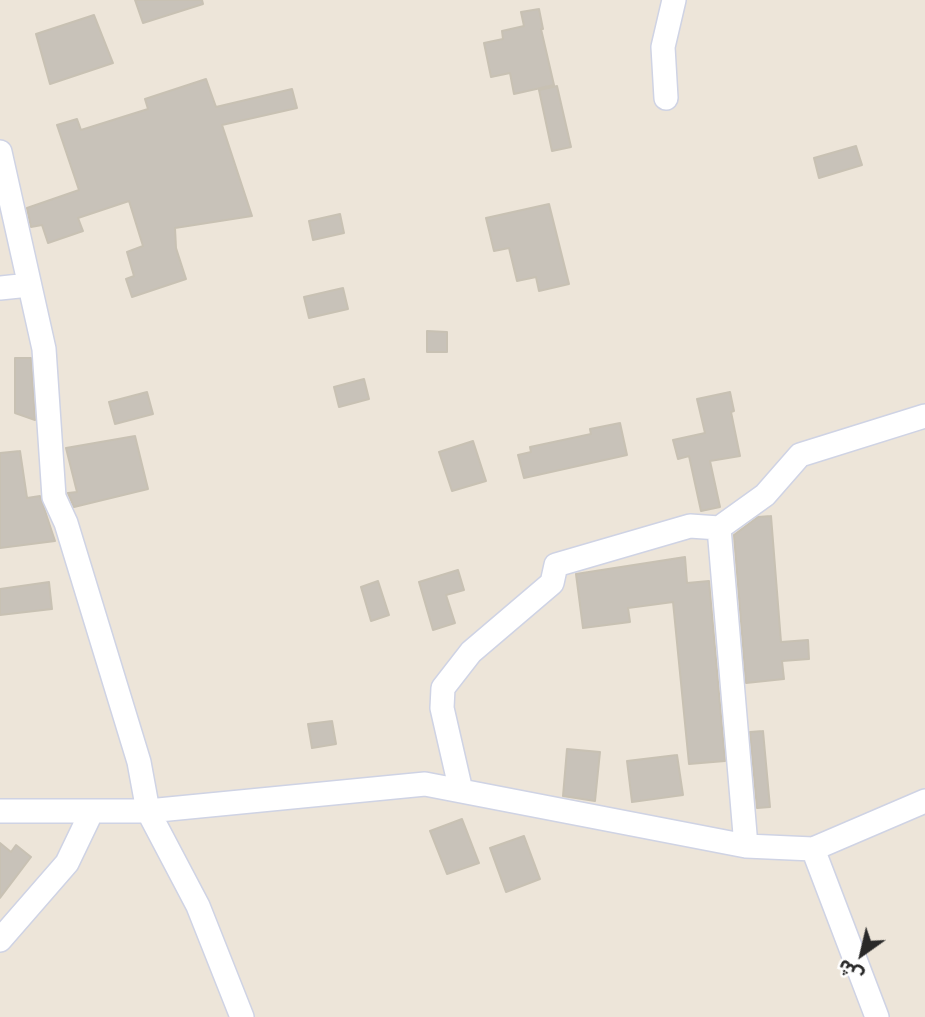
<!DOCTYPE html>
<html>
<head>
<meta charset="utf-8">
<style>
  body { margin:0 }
  #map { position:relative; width:925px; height:1017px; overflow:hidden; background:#ede5d9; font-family:"IBM Plex Sans","Noto Sans Arabic",sans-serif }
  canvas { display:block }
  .north { position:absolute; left:827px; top:919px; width:70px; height:70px; -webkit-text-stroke:5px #fff; paint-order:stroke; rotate:214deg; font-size:19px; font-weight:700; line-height:28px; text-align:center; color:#292929 }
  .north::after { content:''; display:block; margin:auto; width:24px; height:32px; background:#292929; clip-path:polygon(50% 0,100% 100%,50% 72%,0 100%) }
</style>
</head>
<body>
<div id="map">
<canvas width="925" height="1017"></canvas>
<div class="north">ش</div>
</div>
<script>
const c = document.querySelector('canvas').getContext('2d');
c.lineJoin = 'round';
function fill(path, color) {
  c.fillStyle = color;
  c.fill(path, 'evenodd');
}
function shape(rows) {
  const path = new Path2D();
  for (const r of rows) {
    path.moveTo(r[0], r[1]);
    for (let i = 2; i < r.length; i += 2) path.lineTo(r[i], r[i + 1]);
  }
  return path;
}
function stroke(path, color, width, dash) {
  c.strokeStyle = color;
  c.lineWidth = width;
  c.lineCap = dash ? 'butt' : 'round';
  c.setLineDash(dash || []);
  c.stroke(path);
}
const building = shape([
  [135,0,202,0,203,4,143,23,135,0],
  [539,9,543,29,541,29,554,85,514,94,510,73,491,77,484,43,503,39,502,31,524,26,521,12,539,9],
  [94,15,113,63,50,84,36,34,94,15],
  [206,79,216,107,292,89,297,108,222,125,252,216,175,228,176,248,186,279,132,297,126,279,134,276,127,252,143,246,129,201,78,218,83,231,48,243,42,225,31,227,27,208,79,190,57,125,77,119,81,130,148,109,145,99,206,79],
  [557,86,571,147,552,151,539,90,557,86],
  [856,146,862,165,819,178,814,158,856,146],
  [549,204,569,284,539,291,536,277,517,281,509,248,494,251,486,218,549,204],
  [340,214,344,233,313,240,309,221,340,214],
  [343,288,348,309,309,318,304,297,343,288],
  [427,331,447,332,447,352,427,352,427,331],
  [15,358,31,358,35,420,15,413,15,358],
  [364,379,369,399,339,407,334,387,364,379],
  [147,392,153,414,115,424,109,402,147,392],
  [730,392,734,411,731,412,740,456,710,461,720,507,701,511,689,456,678,459,673,440,705,433,697,399,730,392],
  [620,423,627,455,524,478,518,455,531,452,530,447,591,434,590,429,620,423],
  [135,436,148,489,74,507,68,493,77,492,66,448,135,436],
  [473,441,486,481,452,491,439,452,473,441],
  [20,451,27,498,40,496,55,541,0,548,0,453,20,451],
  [771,516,781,642,808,640,809,659,782,661,784,679,746,683,734,535,758,517,771,516],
  [685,557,687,583,709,581,725,761,689,764,673,602,628,608,630,622,583,628,576,574,685,557],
  [458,570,464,590,446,595,455,623,433,630,419,582,458,570],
  [378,581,389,615,371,621,361,587,378,581],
  [49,582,52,609,0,615,0,589,49,582],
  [332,721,336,744,312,748,308,724,332,721],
  [763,731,770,807,757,808,750,732,763,731],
  [567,749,600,752,595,801,563,796,567,749],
  [677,755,683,795,632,802,627,761,677,755],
  [462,819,479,863,447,874,430,831,462,819],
  [524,836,540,879,506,892,490,848,524,836],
  [0,843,11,852,16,845,31,857,0,898,0,843]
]);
fill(building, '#c8c2b9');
stroke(building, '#c8c1b3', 2);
const minor = shape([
  [666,98,663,47,674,0],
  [0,152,44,349,54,497,66,523,139,762,148,811,198,906,242,1017],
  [0,288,29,285],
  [719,528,746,846],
  [461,791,442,708,443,688,471,652,552,583,556,565,690,526,719,528,765,495,800,455,925,416],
  [0,811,148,811,425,784,746,846,813,849,925,801],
  [813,849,877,1017],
  [0,940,67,863,91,813]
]);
stroke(minor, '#cfd3e4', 26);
stroke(minor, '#fff', 23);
</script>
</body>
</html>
